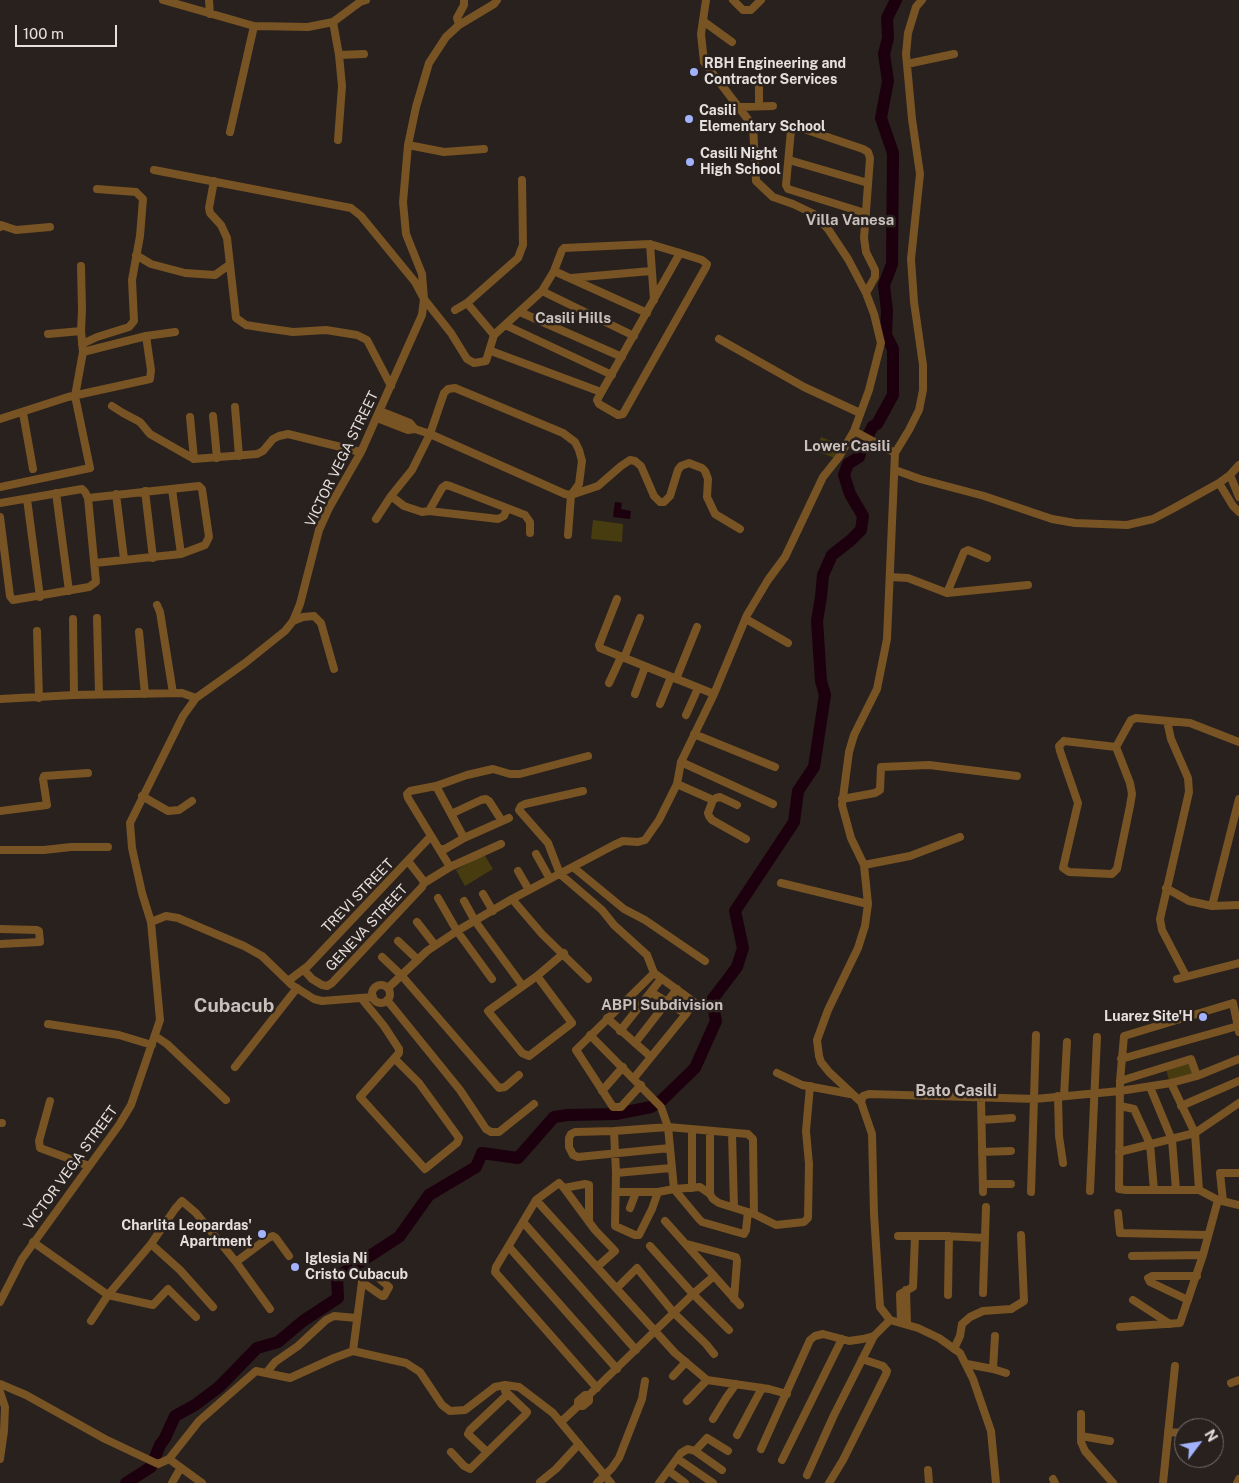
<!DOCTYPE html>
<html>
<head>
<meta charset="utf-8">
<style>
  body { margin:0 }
  #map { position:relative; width:1239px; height:1483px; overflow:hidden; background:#28211e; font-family:"Public Sans",sans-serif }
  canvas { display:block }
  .north { position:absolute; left:1174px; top:1418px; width:50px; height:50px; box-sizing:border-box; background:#28211e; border:1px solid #746d6b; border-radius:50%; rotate:59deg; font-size:14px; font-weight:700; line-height:20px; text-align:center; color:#e5e0de }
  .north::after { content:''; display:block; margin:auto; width:18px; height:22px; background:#a3b2fd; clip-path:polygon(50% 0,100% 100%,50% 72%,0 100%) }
  .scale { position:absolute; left:15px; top:25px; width:102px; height:22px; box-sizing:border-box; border:2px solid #e5e0de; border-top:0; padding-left:6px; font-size:15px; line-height:18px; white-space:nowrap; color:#e5e0de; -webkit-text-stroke:4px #28211e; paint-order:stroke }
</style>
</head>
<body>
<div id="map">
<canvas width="1239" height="1483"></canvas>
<div class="north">N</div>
<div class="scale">100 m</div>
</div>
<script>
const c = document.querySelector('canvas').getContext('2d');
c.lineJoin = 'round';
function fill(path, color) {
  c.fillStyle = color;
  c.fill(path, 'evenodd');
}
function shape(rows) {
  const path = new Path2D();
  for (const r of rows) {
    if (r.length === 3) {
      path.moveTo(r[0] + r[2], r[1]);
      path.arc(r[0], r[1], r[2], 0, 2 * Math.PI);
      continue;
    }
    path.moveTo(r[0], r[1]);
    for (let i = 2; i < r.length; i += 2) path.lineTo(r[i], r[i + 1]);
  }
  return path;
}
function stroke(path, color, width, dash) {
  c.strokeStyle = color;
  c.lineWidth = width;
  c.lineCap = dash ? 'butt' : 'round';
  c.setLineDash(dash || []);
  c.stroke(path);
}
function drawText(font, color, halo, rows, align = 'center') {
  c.font = font + ' "Public Sans",sans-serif';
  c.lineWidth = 5;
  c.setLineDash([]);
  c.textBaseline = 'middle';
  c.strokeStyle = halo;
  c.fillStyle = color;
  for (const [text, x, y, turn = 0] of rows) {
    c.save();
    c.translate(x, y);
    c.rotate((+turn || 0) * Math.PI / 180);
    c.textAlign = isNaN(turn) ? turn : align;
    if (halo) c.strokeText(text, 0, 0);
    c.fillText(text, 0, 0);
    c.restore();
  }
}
fill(shape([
  [821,437,845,446,840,460,816,451],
  [593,520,623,524,622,542,591,539],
  [484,854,493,869,465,886,456,870],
  [1190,1061,1194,1073,1169,1081,1166,1068]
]), '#463c10');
fill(shape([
  [615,502,622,503,621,509,631,511,630,519,613,517]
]), '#1d000d');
stroke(shape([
  [126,1483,151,1467,160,1445,165,1438,175,1416,195,1405,219,1387,257,1348,278,1342,303,1321,338,1298,337,1277,399,1237,429,1195,476,1167,482,1153,518,1158,554,1117,568,1115,616,1114,651,1107,662,1100,695,1068,716,1021,712,1000,737,967,743,948,735,911,794,822,798,791,814,767,825,695,821,681,817,621,821,597,823,575,832,555,851,540,861,530,863,516,850,494,844,475,848,464,859,457,862,447,873,426,877,424,893,395,893,349,886,335,887,311,884,285,892,264,893,153,881,118,888,81,884,54,888,38,887,18,896,0]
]), '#1d000d', 12);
stroke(shape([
  [163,0,254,26,308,27,333,22,360,2,366,0],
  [209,0,210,14],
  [733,0,743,10,751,10,761,0],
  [922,0,916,7,908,33,906,54,912,119,920,174,911,259,914,302,923,365,923,390,919,410,909,430,895,453,887,639,877,689,854,735,849,752,842,805,851,838,864,865,868,904,865,926,858,948,828,1010,817,1040,819,1056,821,1062,829,1072,861,1102,872,1134,874,1214,880,1307,890,1320,918,1328,939,1338,960,1353,973,1379,991,1431,996,1483],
  [703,21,732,42],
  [333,22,339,55,342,86,338,140],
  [459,25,457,18,464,5,464,0],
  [339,55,364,54],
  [907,64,954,54],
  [759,81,759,106],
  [739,107,773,106],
  [230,132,254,26],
  [408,145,444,152,484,149],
  [789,160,868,183],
  [154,170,351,208,361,216,415,282,424,299,451,333,467,359,474,363,486,361,494,335,542,291,554,271,562,250,564,248,650,244,680,253,702,260,707,264,706,267,623,414,618,415,599,404,597,400,680,253],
  [214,181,209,208,210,213,221,225,227,238,236,318,246,325,265,328,293,332,326,330,357,335,367,340,391,386],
  [865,213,788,189,786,185,791,130,793,127,795,126,863,149,868,152,870,158,864,238,866,252,875,270,875,277,866,293],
  [0,227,1,225,16,230,50,227],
  [650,244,654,300],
  [136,255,151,264,185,273,215,275,229,265],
  [554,271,647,313],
  [571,278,651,271],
  [542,291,634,336],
  [467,303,494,335],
  [455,310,467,303,518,258,523,245,522,180],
  [520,312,622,357],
  [505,325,612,375],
  [48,334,81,331],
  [719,339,804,387,860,413],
  [82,344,97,337,129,327,134,321,132,280,140,236,143,199,136,192,97,189],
  [491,351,601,392],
  [83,352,146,336,175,332],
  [112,406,123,413,140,422,150,434,194,459,257,454,263,451,273,439,279,436,288,434,361,452],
  [235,407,239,456],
  [380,411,410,423,415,429],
  [23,413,33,469],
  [213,416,217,458],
  [190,417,194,459],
  [377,418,408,430,415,429,430,434,565,494,571,495,598,486,621,466,630,460,635,461,641,466,654,496,660,502,664,502,670,496,678,470,681,466,689,463,694,465,702,468,705,471,708,479,707,497,715,514,740,529],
  [0,419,68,397,150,379,151,370,146,336],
  [854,431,895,453],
  [895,470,920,479,984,496,1052,519,1075,523,1127,525,1153,519,1174,508,1219,483,1230,475,1239,465],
  [1230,475,1239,497],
  [1219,483,1233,506,1239,512],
  [0,487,90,468,75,396,83,352,81,331,82,310,81,266],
  [172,489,181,554],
  [145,491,153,558],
  [56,493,69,591],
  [116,494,124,559],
  [391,496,404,506,422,512,429,511,498,519,504,516,507,509],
  [88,498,199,486,202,489,209,537,205,545,181,554,95,563],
  [27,499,40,597],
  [0,503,82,489,85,492,88,498,96,582,89,587,13,600,10,596,0,517],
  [429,511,442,488,446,485,450,486,525,515,530,522,530,533],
  [376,519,391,496,412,470,430,434,444,393,448,389,455,388,563,433,575,442,579,450,582,461,579,484,571,495,568,535],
  [890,577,908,578,947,593,1028,585],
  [947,593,964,552,968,550,987,558],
  [617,599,599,645,600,648,714,694],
  [157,605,160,612,173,693],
  [97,618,99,694],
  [73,619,74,695],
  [746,619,788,643],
  [293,621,303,617,314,616,321,623,334,669],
  [37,631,39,698],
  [139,632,145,694],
  [624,658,640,618],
  [676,679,697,627],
  [609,683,621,657],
  [635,694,645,667],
  [0,699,74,695,182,693,196,698],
  [660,704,671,677],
  [686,715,698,688],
  [1167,721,1171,739,1188,778,1189,792,1160,919,1162,930,1186,976],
  [694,734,775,767],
  [1064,741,1116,747,1130,783,1132,794,1130,806,1117,869,1112,874,1069,872,1063,868,1078,803,1060,751,1059,746,1064,741],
  [1116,747,1131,720,1136,718,1190,723,1239,742],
  [681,762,773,804],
  [677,784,713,800],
  [436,786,464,838],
  [583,791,525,804,521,806,519,810,548,843,560,874,602,910,614,925,647,955,654,973,694,1002,686,1014,634,1078],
  [142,796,168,811,179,810,192,801],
  [842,799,875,793,880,790,881,767,929,765,1017,776],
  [737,805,720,797,716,798,713,800,708,813,709,816,712,820,746,839],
  [0,811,47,805,43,779,44,776,88,773],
  [451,814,481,800,486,799,489,801,502,821],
  [440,849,445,849,464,838,509,818],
  [0,850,44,850,71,847,108,847],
  [536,854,550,879],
  [864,865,910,856,960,837],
  [450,867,408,798,407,794,410,791,436,786,467,775,493,769,510,774,520,774,588,756],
  [573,867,624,909,645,920,705,961],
  [518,871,529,890],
  [424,883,450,867,501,844],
  [781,883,868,904],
  [1166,888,1189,901,1212,906,1239,905],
  [483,894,493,911],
  [438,898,457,931,492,979],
  [512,899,542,934,588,979],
  [464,901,475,921,522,985],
  [1212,906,1239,799],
  [151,922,166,916,178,918,244,946,262,956,292,985,314,999,322,1001,373,997],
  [417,922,435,945],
  [0,929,37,930,39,931,40,942,0,944],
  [398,941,418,960],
  [382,957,402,976,499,1088,505,1087,519,1075],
  [304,970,312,979,322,985,327,986,332,983,422,887,424,883,422,879,408,861],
  [537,976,572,1023,529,1056,522,1053,488,1011,537,976,564,953],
  [1177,979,1239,963],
  [288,981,308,966,431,836],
  [381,994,9],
  [388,988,427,951,457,931,512,899,614,845,623,841,638,842,645,840,659,820,677,784,681,762,714,694,747,615,768,580,785,557,823,477,839,457,854,431,869,390,881,343,874,314,866,293,848,259,828,229,814,214,793,204,773,197,756,181,753,126,704,62,701,34,706,0],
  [651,992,686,1014],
  [362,999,384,1026,399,1049,399,1053,360,1097,425,1169,457,1143,459,1138,419,1083,395,1059],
  [387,1000,460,1090,486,1129,491,1132,499,1132,534,1104],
  [607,1018,651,1057],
  [48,1024,119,1035,152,1045],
  [620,1031,661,979],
  [1239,1032,1233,1003,1124,1036,1120,1081,1119,1189,1126,1190,1199,1190,1218,1200,1239,1205],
  [590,1035,661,1107,668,1127,674,1189,699,1219,702,1222,744,1234,746,1230,748,1212],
  [155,1036,167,1044,226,1100],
  [635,1043,677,989],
  [1121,1059,1238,1026],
  [235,1067,297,988],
  [777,1073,802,1085,850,1094],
  [1120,1081,1191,1059,1197,1076],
  [1171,1083,1195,1133,1199,1190],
  [641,1085,621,1107,613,1107,576,1050,654,973],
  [1150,1087,1172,1140,1176,1190],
  [602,1091,623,1067],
  [1058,1096,1059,1136,1063,1163],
  [1064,1096,1067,1042],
  [981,1098,983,1192],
  [50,1101,39,1141,40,1148,89,1166],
  [861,1102,863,1096,869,1094,1035,1099,1120,1091,1171,1083,1197,1076,1239,1059],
  [1120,1106,1134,1109,1150,1144,1154,1190],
  [1181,1106,1239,1081],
  [982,1120,1012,1118],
  [0,1123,2,1123],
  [614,1131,616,1173,615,1226,635,1235,639,1235,652,1209,658,1192],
  [732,1133,734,1207],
  [670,1148,578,1157,573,1155,569,1147,569,1138,571,1134,575,1132,614,1131,668,1127,748,1134,753,1139,754,1214],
  [982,1152,1011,1151],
  [1119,1152,1195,1133,1239,1103],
  [616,1173,671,1168],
  [983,1184,1011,1184],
  [564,1188,585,1184,589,1185,589,1222],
  [692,1188,692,1129],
  [1090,1191,1097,1037],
  [616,1192,658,1192,674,1189,700,1187,710,1194,713,1199,719,1203,754,1214,776,1225,804,1222,808,1218,809,1164,806,1131,810,1086],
  [1031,1192,1036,1035],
  [710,1194,710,1131],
  [536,1200,675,1353,707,1380,769,1389,787,1394],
  [1223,1201,1220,1173,1239,1173],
  [630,1208,636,1192],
  [1118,1213,1120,1233,1208,1235],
  [665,1221,740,1305],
  [523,1222,636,1350],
  [898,1236,945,1236,985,1238],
  [33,1242,108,1295,153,1305,168,1289,196,1317],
  [151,1244,180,1270,213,1307],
  [687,1244,736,1257,737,1261,734,1299],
  [650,1246,693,1294,729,1330],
  [509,1247,617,1369],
  [1132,1256,1203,1255],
  [236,1262,268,1238,273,1236,276,1238,289,1256],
  [617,1288,637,1268,674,1313,706,1344,714,1354],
  [906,1290,907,1324],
  [983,1293,986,1207],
  [948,1295,949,1236],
  [1133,1300,1170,1324],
  [1188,1300,1150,1282,1148,1278,1152,1276,1197,1276],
  [0,1302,22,1259,119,1125,131,1105,160,1020,151,922,142,893,132,848,130,823,183,716,196,698,245,663,285,631,293,621,300,604,319,530,329,508,361,452,422,315,424,299,422,274,406,234,403,202,408,145,416,107,429,63,446,37,459,25,494,4,497,0],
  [91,1321,108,1295,151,1244,175,1209,182,1201,196,1213,236,1262,270,1309],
  [901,1322,900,1294,913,1287,915,1237],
  [1120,1327,1180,1323,1203,1255,1218,1200],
  [954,1349,960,1336,962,1324,970,1317,983,1311,1011,1309,1024,1301,1021,1235],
  [353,1351,362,1282,367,1274,374,1274,389,1287,384,1296,382,1296,362,1282],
  [967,1364,993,1369,1006,1373],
  [993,1369,995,1336],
  [267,1372,275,1362,298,1346,326,1320,334,1316,357,1318],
  [673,1376,686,1362],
  [1231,1383,1239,1380],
  [0,1384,26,1395,105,1439,158,1464,169,1459,199,1421,256,1371,290,1378,334,1358,353,1351,406,1363,420,1372,442,1405,450,1411,465,1410,495,1387,505,1385,519,1387,553,1413,611,1483],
  [597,1388,495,1272,496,1267,536,1200,559,1183,564,1188,595,1230,615,1251,597,1267],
  [0,1392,5,1407,4,1431,0,1459],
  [687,1401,707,1380],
  [578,1406,578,1401,585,1395,589,1395],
  [1081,1414,1081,1442,1085,1451,1113,1483],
  [713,1419,726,1398,736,1384],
  [561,1422,578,1406,583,1406,589,1401,589,1395,693,1294,714,1276],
  [1168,1432,1184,1433],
  [737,1435,762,1388],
  [1081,1436,1110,1441],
  [761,1449,810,1340,815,1336,823,1334,849,1341,863,1339,874,1336,890,1320],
  [695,1451,707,1438,728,1451],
  [451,1452,464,1466,470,1469,525,1415,527,1412,505,1391,505,1385],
  [487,1452,468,1434,470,1430,508,1394],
  [169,1459,202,1483],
  [678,1459,713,1483],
  [782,1460,842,1339],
  [928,1470,929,1483],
  [669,1471,685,1483],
  [807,1475,834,1415,874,1336],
  [1053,1479,1055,1483],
  [540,1482,556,1469,579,1444],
  [172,1483,180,1469],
  [597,1483,612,1468,619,1458,642,1399,645,1381],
  [659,1483,681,1453,688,1449,695,1451,722,1470],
  [829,1483,843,1460,886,1374,887,1371,883,1366,862,1359],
  [1163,1483,1175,1366],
  [1237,1483,1239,1479]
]), '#785323', 8);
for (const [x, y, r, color] of [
  [694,72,5,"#a3b2fd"],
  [689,119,5,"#a3b2fd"],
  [690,162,5,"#a3b2fd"],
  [1203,1017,5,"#a3b2fd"],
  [262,1234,5,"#a3b2fd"],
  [295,1267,5,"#a3b2fd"]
]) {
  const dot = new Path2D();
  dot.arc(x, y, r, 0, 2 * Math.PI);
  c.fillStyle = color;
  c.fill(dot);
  stroke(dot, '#28211e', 2);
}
drawText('bold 14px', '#e5e0de', '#28211e', [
  ["RBH Engineering and",704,64],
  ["Contractor Services",704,80],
  ["Casili",699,111],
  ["Elementary School",699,127],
  ["Casili Night",700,154],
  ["High School",700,170],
  ["Luarez Site'H",1193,1017,"right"],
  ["Charlita Leopardas'",252,1226,"right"],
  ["Apartment",252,1242,"right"],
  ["Iglesia Ni",305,1259],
  ["Cristo Cubacub",305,1275]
], 'left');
drawText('14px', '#e5e0de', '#28211e', [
  ["VICTOR VEGA STREET",342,459,-64],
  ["TREVI STREET",358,896,-46],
  ["GENEVA STREET",367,928,-47],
  ["VICTOR VEGA STREET",71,1168,-54]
]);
drawText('bold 15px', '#c9bfbb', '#28211e', [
  ["Villa Vanesa",850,220],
  ["Casili Hills",573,318],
  ["Lower Casili",847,446],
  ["ABPI Subdivision",662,1005]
]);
drawText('bold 16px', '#c9bfbb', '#28211e', [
  ["Bato Casili",956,1091]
]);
drawText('bold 19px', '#c9bfbb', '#28211e', [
  ["Cubacub",234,1006]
]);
</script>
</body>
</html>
